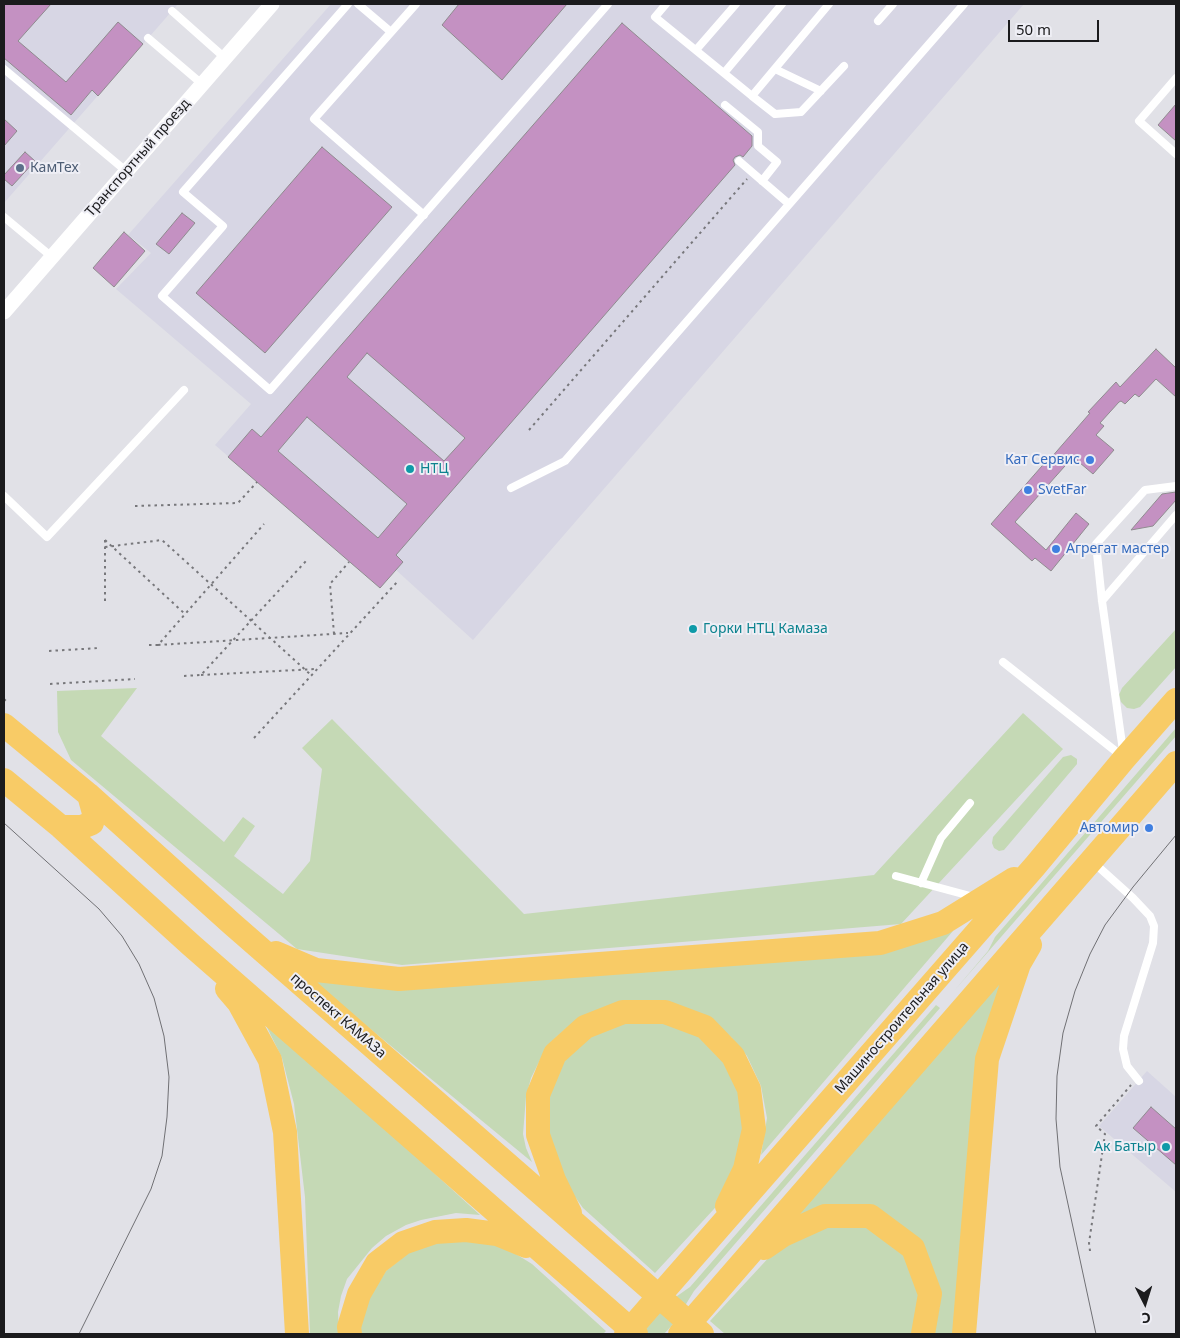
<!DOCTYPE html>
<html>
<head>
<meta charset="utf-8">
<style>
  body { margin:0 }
  #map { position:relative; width:1180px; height:1338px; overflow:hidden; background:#e1e1e7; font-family:"Noto Sans",sans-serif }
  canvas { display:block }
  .frame { position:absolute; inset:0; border:5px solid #1b1b1d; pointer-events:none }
  .north { position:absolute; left:1120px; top:1278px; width:50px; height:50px; -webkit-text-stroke:4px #eeeef5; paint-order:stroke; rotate:175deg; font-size:14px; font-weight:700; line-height:20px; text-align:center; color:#1b1b1d }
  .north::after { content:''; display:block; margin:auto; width:18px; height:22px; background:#1b1b1d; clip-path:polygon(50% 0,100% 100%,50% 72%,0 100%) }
  .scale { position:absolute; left:1008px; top:20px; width:91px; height:22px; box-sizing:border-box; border:2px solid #1b1b1d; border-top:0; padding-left:6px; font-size:15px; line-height:18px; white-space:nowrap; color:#1b1b1d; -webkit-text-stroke:4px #eeeef5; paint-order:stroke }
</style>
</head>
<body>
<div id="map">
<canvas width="1180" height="1338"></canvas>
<div class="frame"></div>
<div class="north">С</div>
<div class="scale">50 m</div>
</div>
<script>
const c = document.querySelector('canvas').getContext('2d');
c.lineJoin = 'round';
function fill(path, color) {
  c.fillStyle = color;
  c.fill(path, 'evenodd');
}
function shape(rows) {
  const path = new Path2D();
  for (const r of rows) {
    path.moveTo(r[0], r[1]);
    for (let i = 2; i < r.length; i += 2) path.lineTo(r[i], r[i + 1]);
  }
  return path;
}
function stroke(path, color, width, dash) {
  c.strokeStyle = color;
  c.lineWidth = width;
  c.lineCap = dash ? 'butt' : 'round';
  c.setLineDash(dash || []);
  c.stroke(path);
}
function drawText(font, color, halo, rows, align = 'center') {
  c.font = font + ' "Noto Sans",sans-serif';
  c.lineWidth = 4;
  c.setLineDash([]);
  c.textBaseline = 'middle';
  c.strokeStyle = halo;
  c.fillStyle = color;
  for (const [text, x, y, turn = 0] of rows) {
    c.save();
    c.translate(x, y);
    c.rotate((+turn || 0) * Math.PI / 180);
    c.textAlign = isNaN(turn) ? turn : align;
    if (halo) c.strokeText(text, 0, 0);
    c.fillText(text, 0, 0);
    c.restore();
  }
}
fill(shape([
  [4,4,178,4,4,203],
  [331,4,1024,4,473,640,396,570,380,588,215,445,251,404,116,289,151,253,128,235],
  [1147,1071,1176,1097,1176,1192,1099,1126]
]), '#d7d6e4');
fill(shape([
  [1176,629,1176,667,1140,707,1134,709,1127,708,1121,702,1119,695,1122,688],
  [137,688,101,736,224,842,243,817,255,826,234,856,283,894,310,861,322,769,302,748,332,719,524,914,874,875,1023,713,1063,749,901,924,402,965,297,949,71,760,58,732,57,691],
  [1176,728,1176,736,954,991,988,951,995,937],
  [1071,755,1077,759,1077,764,1004,850,999,851,994,848,992,843,993,837,1063,757],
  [953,931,761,1155,767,1118,761,1086,747,1056,731,1037,710,1020,582,1018,564,1030,551,1042,541,1058,531,1078,526,1097,523,1134,526,1148,532,1162,306,976,892,951],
  [1009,968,957,1334,934,1334,940,1304,883,1215,783,1228],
  [936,1005,940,1008,694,1291,675,1322,664,1334,637,1334,660,1308,690,1287],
  [261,1015,480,1215,456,1213,421,1220,406,1225,386,1236,372,1248,347,1279,341,1296,338,1312,339,1334,310,1334,305,1197,294,1104,282,1058],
  [626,1021,660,1021,691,1029,737,1076,748,1135,725,1197,655,1273,583,1208,563,1180,552,1153,546,1113,551,1083,571,1050,596,1030],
  [843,1223,867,1227,893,1242,909,1262,920,1284,916,1334,725,1334,710,1321,773,1253,812,1229],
  [447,1239,503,1246,532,1264,606,1331,603,1334,361,1334,360,1327,370,1296,386,1271,412,1250]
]), '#c5d9b5');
const building = shape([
  [4,4,51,4,18,41,66,82,118,22,143,44,98,96,92,90,71,115,4,58,4,4],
  [459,4,567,4,502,80,442,25,459,4],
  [622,23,752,136,752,146,743,157,740,155,735,157,733,160,735,165,396,555,403,562,380,588,228,457,252,429,261,437,622,23],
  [367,353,465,438,444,461,347,377,367,353],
  [307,417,407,504,378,538,278,451,307,417],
  [1176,104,1176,141,1158,125,1176,104],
  [4,119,17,131,4,146,4,119],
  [322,147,392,207,265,353,196,293,322,147],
  [25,152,35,161,12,186,4,179,4,175,25,152],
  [182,213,195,223,169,254,156,244,182,213],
  [124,232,145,251,114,287,93,268,124,232],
  [1156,349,1176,368,1176,397,1156,379,1139,397,1135,394,1125,404,1121,401,1119,402,1100,423,1104,426,1096,435,1114,450,1093,474,1073,457,1015,522,1046,550,1076,513,1089,524,1051,571,1035,558,1032,561,991,524,1049,458,1050,459,1090,413,1088,412,1116,382,1120,387,1156,349],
  [1176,492,1176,500,1153,526,1131,530,1162,494,1176,492],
  [1151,1107,1176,1129,1176,1165,1133,1128,1151,1107]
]);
fill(building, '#c491c2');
stroke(building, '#8f8b8f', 1);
stroke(shape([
  [529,430,747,179],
  [135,506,238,503,257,482],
  [105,540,185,614],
  [105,540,105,604],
  [105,547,162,540,311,675],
  [334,634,330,584,349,562],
  [149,645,158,645,264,524],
  [158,645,348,633],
  [49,651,99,648],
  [201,675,316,669],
  [184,676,201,675,306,561],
  [50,684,135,679],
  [4,699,7,702],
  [254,738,398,581],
  [1090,1251,1089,1243,1105,1134,1096,1126,1131,1085]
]), '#77777b', 2, [2.5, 4]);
stroke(shape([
  [348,4,183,192,223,226,162,296,270,390,608,4],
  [358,4,391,32],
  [416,4,314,119,424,215],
  [666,4,655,17,752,96,829,4],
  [172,11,225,58],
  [878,21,893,4],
  [148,38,202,84],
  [696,50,736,4],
  [4,69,126,171],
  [775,69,821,91],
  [724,73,782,4],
  [1176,78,1139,121,1176,154],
  [752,96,775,114,801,112,844,66],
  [725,105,758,132,758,146,777,162,762,181],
  [739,161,789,204],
  [4,217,52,257],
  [511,488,565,461,964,4],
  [4,496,47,537,184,390],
  [1102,601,1176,515],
  [1003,662,1123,757],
  [1123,751,1102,601,1096,544,1145,490,1176,486],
  [1093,862,1133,898,1150,916,1154,926,1153,943,1124,1036,1123,1049,1127,1066,1139,1081],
  [896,876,974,897],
  [921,883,941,838,970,803]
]), '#fff', 8);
stroke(shape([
  [4,312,272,4]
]), '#fff', 15);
stroke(shape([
  [4,725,89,795,231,923,702,1334],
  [4,780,61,827,191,945,636,1334],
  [61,827,82,827,92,823,94,813,89,795],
  [276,953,316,970,399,979,880,943,943,923,1014,879],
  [227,989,239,1003,270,1060,285,1132,297,1334],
  [570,1213,554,1180,538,1135,538,1095,555,1054,585,1027,623,1012,665,1012,705,1027,733,1056,749,1089,754,1129,745,1169,727,1206],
  [764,1248,783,1235,825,1216,870,1216,913,1248,930,1294,923,1334],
  [350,1334,349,1327,359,1294,377,1263,403,1243,435,1232,466,1230,497,1234,526,1246],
  [626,1334,1035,866,1124,759,1176,700],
  [680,1334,1176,763],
  [964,1334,987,1059,1019,964,1030,945]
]), '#f8cb66', 24);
stroke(shape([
  [4,823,99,909,122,936,139,964,154,998,164,1036,169,1077,167,1117,162,1156,151,1189,79,1334],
  [1096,1334,1060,1167,1056,1119,1057,1076,1063,1033,1075,991,1090,954,1105,925,1133,887,1176,835]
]), '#707074', 1);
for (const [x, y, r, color] of [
  [20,168,5,"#5c6f8a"],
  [1090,460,5,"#3f7fe0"],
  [410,469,5,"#0f9aa8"],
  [1028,490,5,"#3f7fe0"],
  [1056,549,5,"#3f7fe0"],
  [693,629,5,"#0f9aa8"],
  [1149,828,5,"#3f7fe0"],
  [1166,1147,5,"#0f9aa8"]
]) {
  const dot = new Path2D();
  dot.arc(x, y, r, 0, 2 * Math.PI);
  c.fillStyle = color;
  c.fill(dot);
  stroke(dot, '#eeeef5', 2);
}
drawText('14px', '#1b1b1d', '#eeeef5', [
  ["Транспортный проезд",138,158,-49],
  ["проспект КАМАЗа",338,1016,41],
  ["Машиностроительная улица",902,1018,-49]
]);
drawText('14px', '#4e5e75', '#eeeef5', [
  ["КамТех",30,168]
], 'left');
drawText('14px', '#366cbe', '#eeeef5', [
  ["Кат Сервис",1080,460],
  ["SvetFar",1038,490,"left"],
  ["Агрегат мастер",1066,549,"left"],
  ["Автомир",1139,828]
], 'right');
drawText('14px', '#0d838f', '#eeeef5', [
  ["НТЦ",420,469],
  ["Горки НТЦ Камаза",703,629],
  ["Ак Батыр",1156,1147,"right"]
], 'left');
</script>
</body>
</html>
